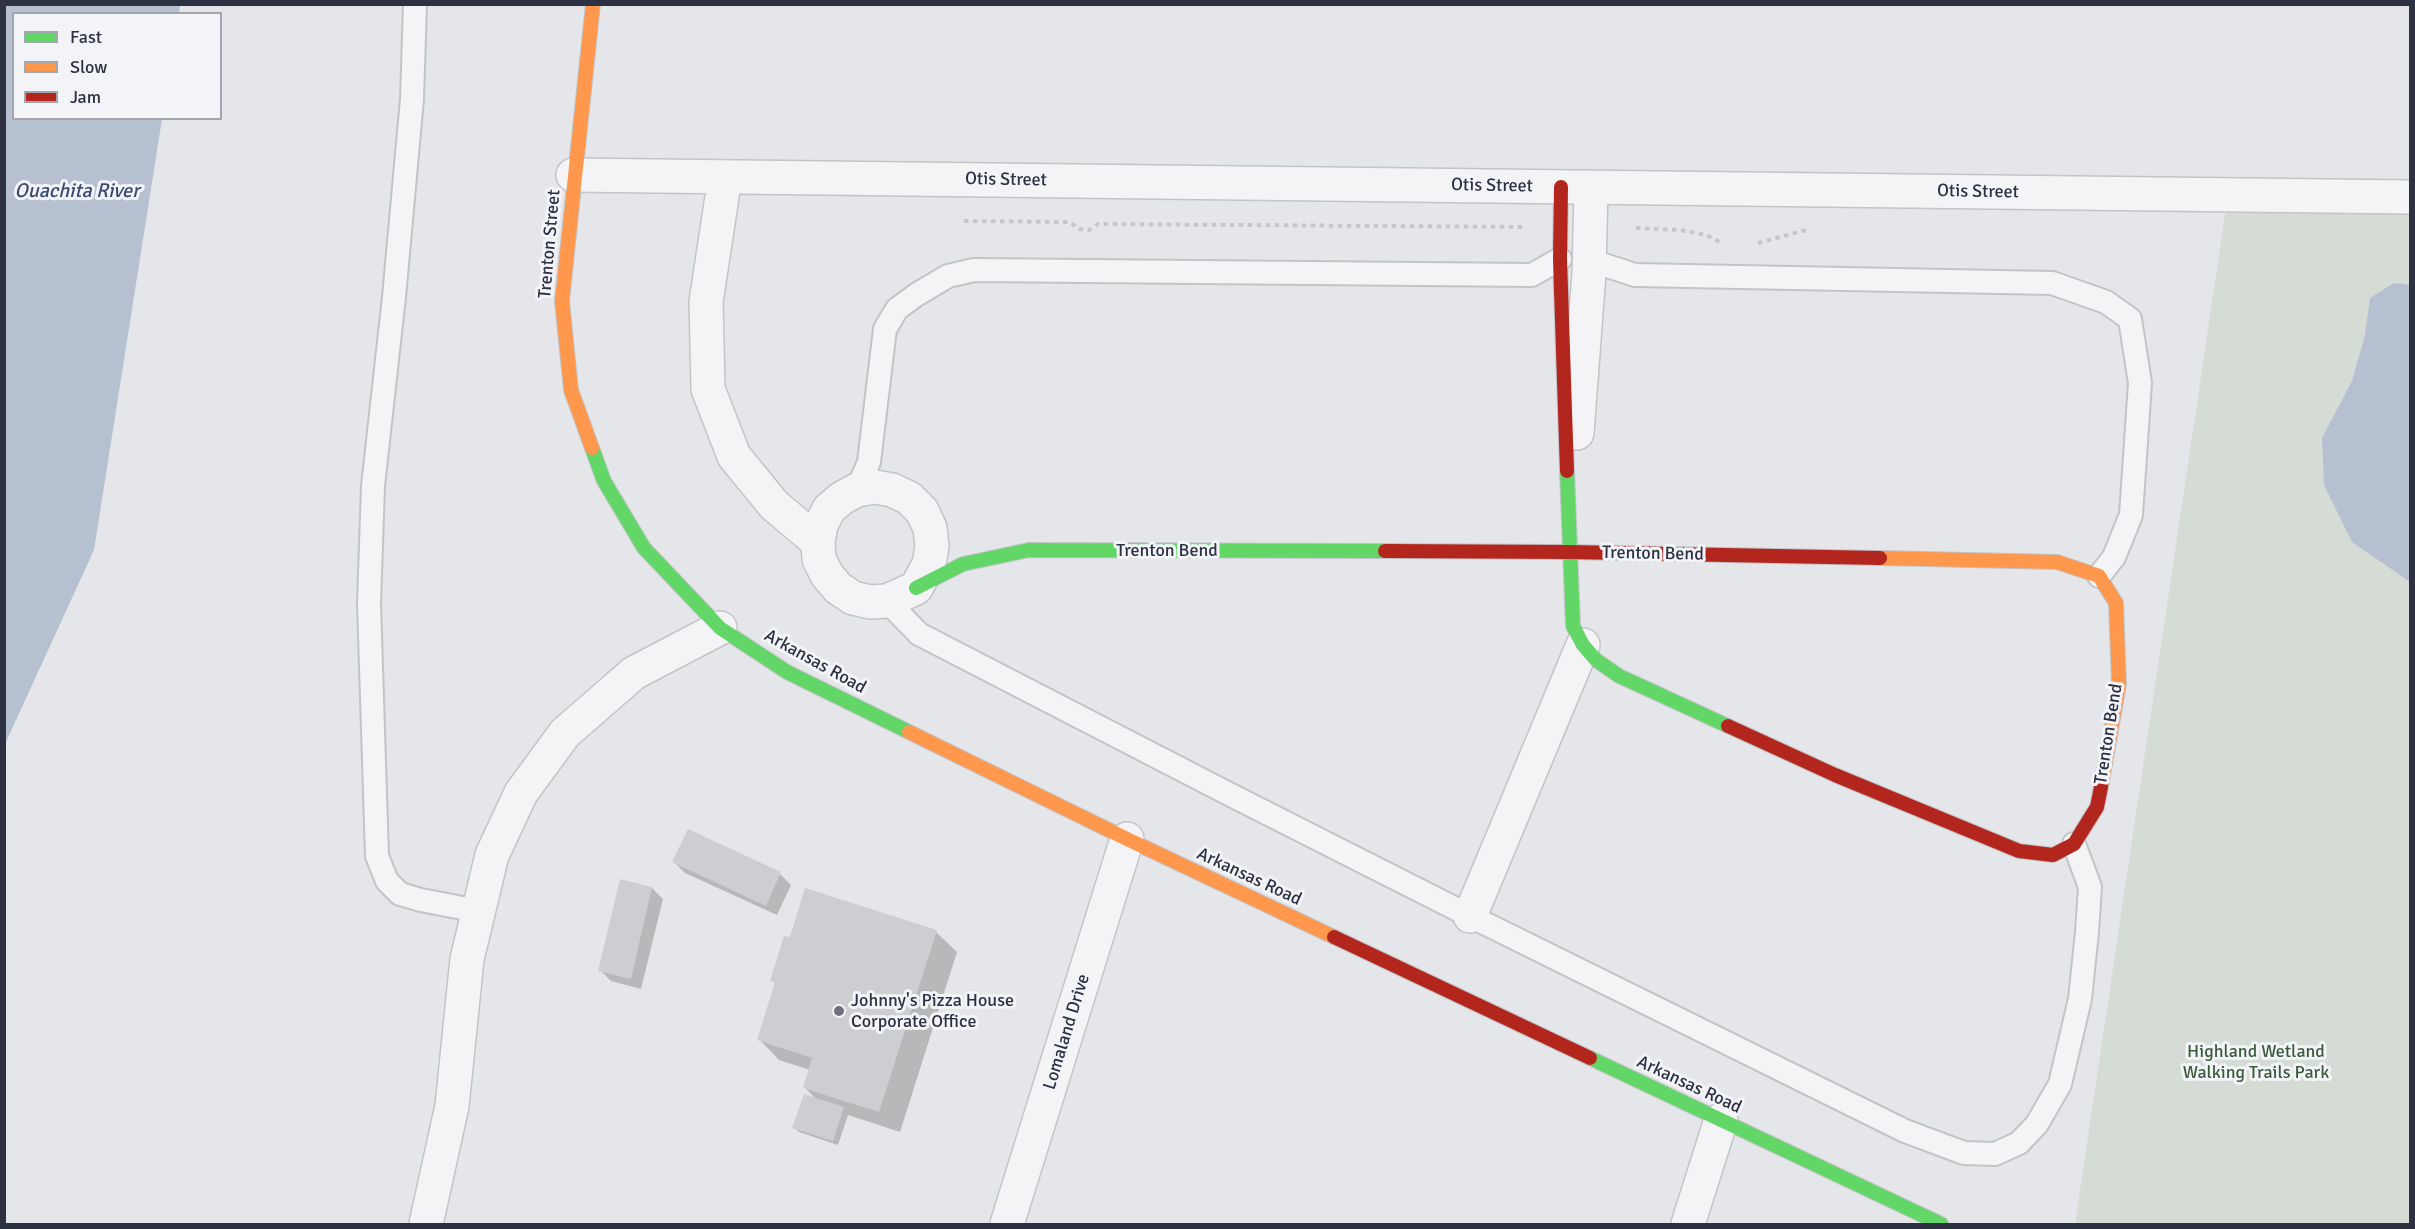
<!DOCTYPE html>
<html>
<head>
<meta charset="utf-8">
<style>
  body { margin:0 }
  #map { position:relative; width:2415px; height:1229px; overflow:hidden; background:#e4e6e9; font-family:Signika,sans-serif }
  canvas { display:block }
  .frame { position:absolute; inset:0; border:6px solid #2d3141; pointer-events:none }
  .legend { position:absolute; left:12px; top:12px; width:210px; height:108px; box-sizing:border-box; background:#f3f4f8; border:2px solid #a4a6af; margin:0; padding:8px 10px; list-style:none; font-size:18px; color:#2d3141 }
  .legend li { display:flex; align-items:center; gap:12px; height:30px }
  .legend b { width:30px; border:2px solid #a4a6af }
</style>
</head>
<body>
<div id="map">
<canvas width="2415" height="1229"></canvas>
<div class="frame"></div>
<ul class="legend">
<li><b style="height:8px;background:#63d668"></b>Fast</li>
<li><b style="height:8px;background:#ff974d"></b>Slow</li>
<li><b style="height:8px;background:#b3261e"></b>Jam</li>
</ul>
</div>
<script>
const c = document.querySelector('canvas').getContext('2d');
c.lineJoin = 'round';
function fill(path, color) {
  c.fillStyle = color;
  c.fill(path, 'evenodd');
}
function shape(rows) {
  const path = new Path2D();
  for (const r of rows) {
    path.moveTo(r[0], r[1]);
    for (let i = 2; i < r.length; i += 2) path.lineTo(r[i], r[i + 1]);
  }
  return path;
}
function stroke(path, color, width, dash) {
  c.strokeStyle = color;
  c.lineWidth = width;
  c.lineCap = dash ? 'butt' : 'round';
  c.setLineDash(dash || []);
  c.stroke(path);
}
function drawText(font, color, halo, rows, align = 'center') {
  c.font = font + ' Signika,sans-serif';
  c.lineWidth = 6;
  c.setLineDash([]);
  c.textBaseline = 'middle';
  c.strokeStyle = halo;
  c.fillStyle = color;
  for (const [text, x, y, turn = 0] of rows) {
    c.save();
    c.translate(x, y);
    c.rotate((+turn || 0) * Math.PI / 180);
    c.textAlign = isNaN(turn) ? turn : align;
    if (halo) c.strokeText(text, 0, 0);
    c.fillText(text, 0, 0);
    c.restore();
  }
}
fill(shape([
  [2228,195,2410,197,2410,1224,2075,1224]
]), '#d4dcd5');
fill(shape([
  [5,4,180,5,179,13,14,14,14,118,162,119,94,550,5,744],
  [2394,283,2410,285,2410,582,2352,542,2324,485,2322,438,2352,381,2365,335,2370,298]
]), '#b6c0d1');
fill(shape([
  [689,831,780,874,791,885,777,915,685,873,674,862],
  [621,881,652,888,663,899,641,989,611,981,600,970],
  [806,890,936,932,957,952,900,1132,848,1115,838,1145,799,1132,794,1127,817,1100,805,1088,810,1070,779,1060,759,1039,776,984,772,980,791,939]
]), '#0003');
fill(shape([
  [688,829,781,872,766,906,672,862],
  [620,879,652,887,631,979,598,971],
  [805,888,937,930,879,1112,803,1088,812,1058,757,1040,775,982,770,981,784,936,790,937],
  [804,1094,844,1107,833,1141,792,1128]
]), '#cdced1');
const lane = shape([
  [415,4,412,99,394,297,373,486,369,603,377,856,387,881,400,894,421,900,478,911],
  [1589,260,1635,275,2052,283,2106,302,2130,319,2140,383,2131,515,2114,557,2099,576],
  [857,490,869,462,885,329,897,309,916,295,948,276,974,270,1532,275,1560,259],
  [887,601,919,634,1227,793,1470,916,1905,1131,1964,1153,1995,1154,2019,1143,2037,1124,2060,1084,2080,999,2087,932,2090,887,2074,844]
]);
const street = shape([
  [573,175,2410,197],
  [725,177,706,302,708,389,734,456,774,505,818,542,819,559,827,575,838,588,853,598,870,602,887,601,916,588,929,564,932,546,930,528,922,511,909,498,892,490,875,487,857,490,842,498,829,509,821,525,818,542],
  [1577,433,1589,273,1591,188],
  [1470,916,1583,645],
  [426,1224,452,1106,467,959,492,855,521,793,565,733,634,673,720,628],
  [1007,1224,1127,839],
  [1688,1224,1721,1120]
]);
const fast = shape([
  [592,448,604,481,644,548,720,628,787,672,909,732],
  [1567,471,1573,626,1583,645,1596,660,1619,676,1728,726],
  [916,588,963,564,1029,550,1385,551],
  [1590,1058,1941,1224]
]);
const slow = shape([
  [592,448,571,390,562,301,593,4],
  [1880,558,2057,562,2099,576,2116,603,2119,684,2101,787],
  [909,732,1127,839,1334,937]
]);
const jam = shape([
  [1561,187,1560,259,1567,471],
  [1385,551,1569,552,1880,558],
  [1728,726,1835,775,2019,851,2053,855,2074,844,2097,807,2101,787],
  [1334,937,1590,1058]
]);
stroke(lane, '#c3c4c7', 26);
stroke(street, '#c3c4c7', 36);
stroke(fast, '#c3c4c7', 16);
stroke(slow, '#c3c4c7', 16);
stroke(jam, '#c3c4c7', 16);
stroke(shape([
  [964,221,1070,222,1079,229,1089,230,1098,224,1523,227],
  [1636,228,1680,230,1706,235,1722,243],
  [1758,243,1806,230]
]), '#c5c7cb', 4, [4.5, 4.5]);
stroke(lane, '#f4f4f6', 22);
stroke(street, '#f4f4f6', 33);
stroke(fast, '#63d668', 14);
stroke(slow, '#ff974d', 14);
stroke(jam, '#b3261e', 14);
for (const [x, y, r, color] of [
  [839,1011,6,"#6d707c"]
]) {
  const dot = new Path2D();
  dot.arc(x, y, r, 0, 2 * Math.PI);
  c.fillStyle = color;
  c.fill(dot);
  stroke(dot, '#f3f4f8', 2);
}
drawText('18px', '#2d3141', '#f3f4f8', [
  ["Otis Street",1006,180,1],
  ["Otis Street",1492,186,1],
  ["Otis Street",1978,192,1],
  ["Trenton Street",550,244,-85],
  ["Trenton Bend",1167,551],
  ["Trenton Bend",1653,554,1],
  ["Arkansas Road",815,662,29],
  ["Trenton Bend",2109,734,-81],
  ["Arkansas Road",1249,877,25],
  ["Lomaland Drive",1067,1032,-73],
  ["Arkansas Road",1689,1085,25]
]);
drawText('18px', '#2d3141', '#f3f4f8', [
  ["Johnny's Pizza House",851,1001],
  ["Corporate Office",851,1022]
], 'left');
drawText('18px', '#3d5b3b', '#f3f4f8', [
  ["Highland Wetland",2256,1052],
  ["Walking Trails Park",2256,1073]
]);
drawText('italic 20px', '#3a4c71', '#f3f4f8', [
  ["Ouachita River",77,192]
]);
</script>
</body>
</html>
